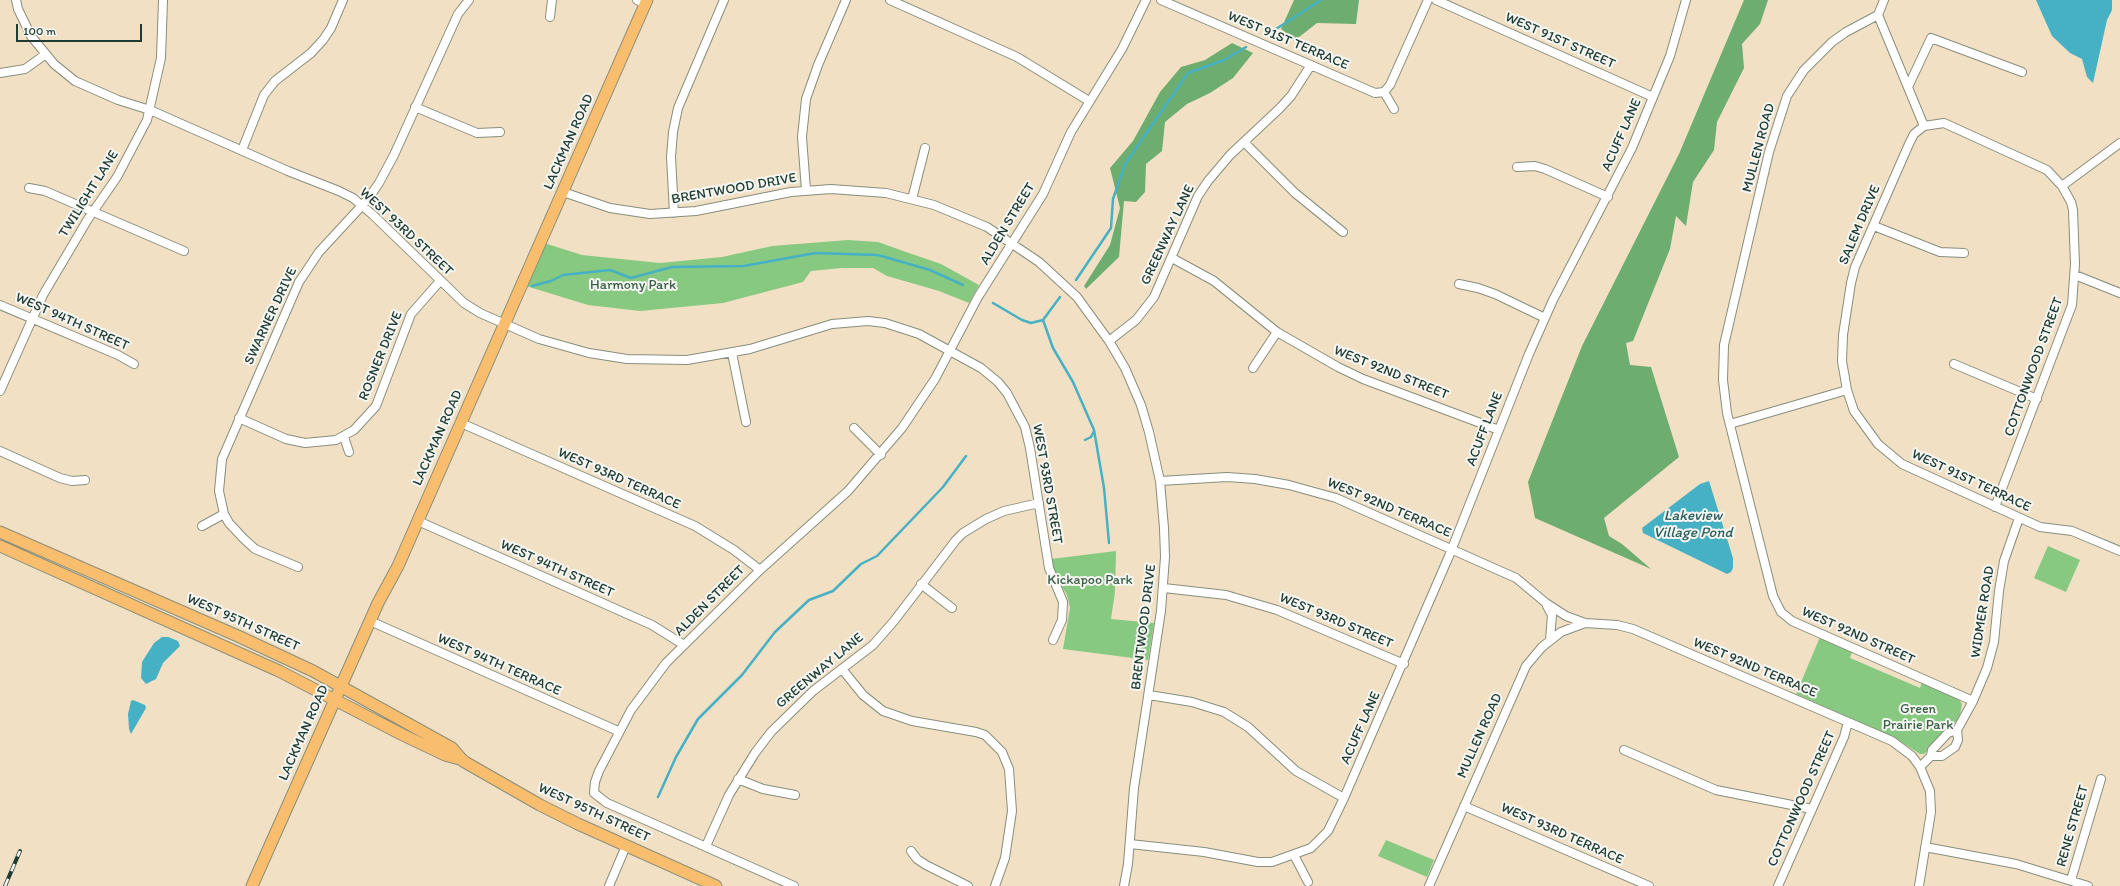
<!DOCTYPE html>
<html>
<head>
<meta charset="utf-8">
<style>
  body { margin:0 }
  #map { position:relative; width:2120px; height:886px; overflow:hidden; background:#f2e0c5; font-family:Itim,sans-serif }
  canvas { display:block }
  .scale { position:absolute; left:16px; top:24px; width:126px; height:18px; box-sizing:border-box; border:2px solid #1f3d34; border-top:0; padding-left:5px; font-size:12px; line-height:14px; white-space:nowrap; color:#1f3d34; -webkit-text-stroke:3px #f6f6f2; paint-order:stroke }
</style>
</head>
<body>
<div id="map">
<canvas width="2120" height="886"></canvas>
<div class="scale">100 m</div>
</div>
<script>
const c = document.querySelector('canvas').getContext('2d');
c.lineJoin = 'round';
function fill(path, color) {
  c.fillStyle = color;
  c.fill(path, 'evenodd');
}
function shape(rows) {
  const path = new Path2D();
  for (const r of rows) {
    path.moveTo(r[0], r[1]);
    for (let i = 2; i < r.length; i += 2) path.lineTo(r[i], r[i + 1]);
  }
  return path;
}
function stroke(path, color, width, dash) {
  c.strokeStyle = color;
  c.lineWidth = width;
  c.lineCap = dash ? 'butt' : 'round';
  c.setLineDash(dash || []);
  c.stroke(path);
}
function drawText(font, color, halo, rows, align = 'center') {
  c.font = font + ' Itim,sans-serif';
  c.lineWidth = 4;
  c.setLineDash([]);
  c.textBaseline = 'middle';
  c.strokeStyle = halo;
  c.fillStyle = color;
  for (const [text, x, y, turn = 0] of rows) {
    c.save();
    c.translate(x, y);
    c.rotate((+turn || 0) * Math.PI / 180);
    c.textAlign = isNaN(turn) ? turn : align;
    if (halo) c.strokeText(text, 0, 0);
    c.fillText(text, 0, 0);
    c.restore();
  }
}
fill(shape([
  [848,240,878,242,906,252,941,264,979,285,969,303,939,291,887,276,873,268,842,268,811,271,803,282,723,303,640,311,588,305,526,286,544,243,582,255,660,263,722,257,772,246],
  [2048,546,2080,560,2066,592,2034,578],
  [1116,551,1115,592,1111,619,1154,623,1148,660,1063,649,1070,608,1067,595,1055,574,1051,559],
  [1820,637,1852,652,1850,658,1920,688,1922,682,1958,698,1962,704,1960,715,1954,725,1924,754,1920,754,1895,738,1796,694],
  [1386,840,1434,860,1427,877,1378,856]
]), '#87c981');
fill(shape([
  [1294,0,1359,0,1356,24,1317,23,1294,41,1281,29],
  [1744,0,1768,0,1760,24,1742,44,1744,68,1717,122,1714,150,1693,182,1686,226,1676,216,1670,249,1633,341,1626,343,1630,365,1651,367,1679,457,1604,518,1609,536,1622,544,1651,569,1535,518,1528,482,1582,346,1679,154],
  [1232,43,1253,53,1233,78,1210,93,1187,104,1165,122,1162,151,1146,164,1145,192,1136,202,1124,201,1119,257,1086,289,1084,286,1110,245,1120,208,1110,168,1133,141,1160,92,1181,67,1205,60]
]), '#6dad6f');
fill(shape([
  [2036,0,2112,0,2112,10,2107,20,2093,83,2087,77,2082,59,2070,53,2052,36],
  [1709,481,1733,558,1733,568,1731,572,1727,574,1643,533,1642,528,1700,484],
  [162,637,168,637,178,641,180,646,163,663,156,679,146,684,141,678,142,662,154,643],
  [133,700,145,705,146,708,131,734,129,729,128,714,131,701]
]), '#46b1c4');
stroke(shape([
  [1273,31,1321,0],
  [1076,280,1111,228,1113,199,1125,164,1188,73,1224,60,1246,47],
  [532,286,551,281,563,275,610,270,631,278,672,267,744,266,815,253,878,255,930,270,963,285],
  [993,303,1022,320,1031,323,1043,320,1060,297],
  [1043,320,1053,348,1073,382,1094,430,1104,488,1109,543],
  [1085,440,1091,437,1094,431],
  [658,797,676,757,698,719,742,675,775,632,809,600,833,591,861,564,877,556,943,487,966,456]
]), '#46b1c4', 2.5);
const minor = shape([
  [16,0,18,9,31,36,54,64,75,81,118,100,150,110,288,171,339,191,353,198,373,215,464,303,480,313,539,339,589,353,627,359,687,360,750,349,832,324,868,321,885,323,919,334,981,368,998,382,1007,393,1025,427,1030,448,1049,568,1063,602,1062,620,1053,640],
  [637,0,646,4],
  [890,0,1017,57,1089,101],
  [1161,0,1375,93,1384,92],
  [1436,0,1653,97],
  [1878,15,1884,0],
  [550,17,552,0],
  [0,73,25,69,46,54],
  [1908,87,1931,38,2022,72],
  [1384,92,1390,85,1428,0],
  [1384,92,1394,109],
  [415,107,477,133,500,132],
  [1924,126,1878,15,1846,32,1832,42,1804,70,1787,96,1769,152,1724,345,1723,380,1727,413,1738,457,1773,596,1781,612,1792,621,1973,701],
  [1924,126,1914,134,1909,144,1855,267,1851,283,1843,335,1842,361,1847,390,1854,411,1878,444,1902,464,2040,527,2072,531,2120,551],
  [1924,126,1944,123,2047,170,2062,186,2071,202,2073,210,2075,264,2072,305,1995,507],
  [1244,142,1295,193,1343,232],
  [242,150,264,95,275,81,311,53,323,40,331,28,343,0],
  [1517,167,1535,166,1545,169,1608,197],
  [2062,186,2120,143],
  [29,188,45,191,184,251],
  [806,190,802,137,806,99,818,65,846,0],
  [563,192,610,208,650,214,696,211,791,192,831,189,886,193,934,205,987,227,1039,262,1077,297,1109,341,1125,368,1141,405,1149,432,1160,481,1164,528,1165,557,1161,611,1134,788,1128,864,1124,886],
  [912,199,925,148],
  [674,213,671,157,673,132,678,108,724,0],
  [1874,226,1940,252,1964,253],
  [1172,258,1214,281,1277,332,1338,367,1363,379,1499,430],
  [2075,275,2120,293],
  [1459,284,1478,288,1495,294,1545,318],
  [0,305,118,355,134,364],
  [1109,341,1136,320,1154,297,1198,196,1208,181,1230,155,1280,108,1291,96,1311,65],
  [732,353,746,422],
  [1954,364,2037,399],
  [1253,368,1277,332],
  [0,391,43,295,88,219,117,177,147,120,161,58,163,0],
  [239,418,286,439,305,443,336,440,354,430,376,406,411,314,440,281],
  [461,423,695,526,734,550,760,570],
  [1730,424,1847,390],
  [854,428,881,455],
  [344,437,349,452],
  [0,451,60,478,72,481,85,480],
  [1160,481,1227,477,1255,479,1289,485,1336,498,1516,578,1546,603,1566,616,1585,623,1617,625,1633,629,1892,741,1912,756,1920,767,1930,791,1931,812,1919,886],
  [418,521,652,625,684,645],
  [202,526,224,514],
  [298,567,255,549,244,539,229,523,224,514,219,491,222,459,299,282,319,252,368,199,379,183,394,155,458,14,469,0],
  [921,584,952,608],
  [1164,588,1226,595,1277,610,1404,664],
  [1547,606,1552,615,1550,640],
  [370,621,618,731],
  [842,669,863,695,883,711,912,721,976,732,985,735,1002,752,1009,769,1012,811,1005,858,995,886],
  [1149,695,1192,702,1224,712,1248,727,1296,771,1344,798],
  [1624,750,1716,790,1812,809],
  [1931,756,1942,756,1955,747,1958,740,1957,730,1973,701,1987,668,1994,642,1999,591,2004,561,2019,518],
  [1920,767,1931,756,1932,750,1948,733,1957,730],
  [738,779,763,789,795,795],
  [1464,806,1649,886],
  [1130,844,1204,852,1258,862,1272,862,1311,848,1328,831,1344,798,1449,556,1529,354,1553,300,1632,148,1670,56,1686,0],
  [706,846,729,795,755,753,771,732,813,691,873,645,894,621,956,540,963,533,986,519,1004,511,1039,503],
  [1925,847,2016,864,2088,886],
  [911,851,917,859,926,865,968,886],
  [1294,855,1308,882],
  [2071,880,2101,779],
  [609,886,626,846],
  [794,886,607,803,594,793,595,782,599,771,631,710,666,663,760,570,848,491,902,428,935,379,978,297,1043,194,1071,132,1122,49,1146,0],
  [1429,886,1526,666,1542,647,1561,632,1585,623],
  [1778,886,1844,737,1848,722]
]);
const major = shape([
  [0,532,240,637,313,671,452,748,463,761,540,805,578,824,716,886],
  [0,546,279,671,403,735,445,755,463,760],
  [252,886,378,603,398,566,647,0]
]);
stroke(minor, '#888e7c', 10);
stroke(major, '#888e7c', 13);
stroke(minor, '#fff', 8);
stroke(major, '#f9be6d', 11);
const rail = shape([
  [5,886,20,851]
]);
stroke(rail, '#1f3d34', 4);
stroke(rail, '#f6f6f2', 2.5, [8]);
drawText('14px', '#1f3d34', '#f6f6f2', [
  ["WEST 91ST TERRACE",1288,41,23],
  ["WEST 91ST STREET",1560,41,24],
  ["ACUFF LANE",1622,135,-66],
  ["LACKMAN ROAD",569,142,-66],
  ["MULLEN ROAD",1759,148,-75],
  ["BRENTWOOD DRIVE",734,189,-10],
  ["TWILIGHT LANE",89,194,-58],
  ["ALDEN STREET",1008,224,-59],
  ["SALEM DRIVE",1860,225,-67],
  ["WEST 93RD STREET",406,232,43],
  ["GREENWAY LANE",1168,235,-65],
  ["SWARNER DRIVE",271,316,-65],
  ["WEST 94TH STREET",72,322,24],
  ["ROSNER DRIVE",381,356,-68],
  ["COTTONWOOD STREET",2034,367,-70],
  ["WEST 92ND STREET",1391,373,22],
  ["ACUFF LANE",1485,429,-69],
  ["LACKMAN ROAD",438,438,-66],
  ["WEST 93RD TERRACE",619,479,24],
  ["WEST 91ST TERRACE",1971,481,25],
  ["WEST 93RD STREET",1047,484,80],
  ["WEST 92ND TERRACE",1389,508,23],
  ["WEST 94TH STREET",557,569,24],
  ["ALDEN STREET",710,601,-45],
  ["WIDMER ROAD",1983,612,-81],
  ["WEST 93RD STREET",1336,621,23],
  ["WEST 95TH STREET",243,623,24],
  ["BRENTWOOD DRIVE",1144,627,-83],
  ["WEST 92ND STREET",1858,636,24],
  ["WEST 94TH TERRACE",499,665,24],
  ["WEST 92ND TERRACE",1755,668,23],
  ["GREENWAY LANE",820,671,-40],
  ["ACUFF LANE",1361,728,-66],
  ["LACKMAN ROAD",304,733,-66],
  ["MULLEN ROAD",1480,736,-66],
  ["COTTONWOOD STREET",1802,799,-66],
  ["WEST 95TH STREET",594,813,25],
  ["RENE STREET",2073,826,-74],
  ["WEST 93RD TERRACE",1562,834,24]
]);
drawText('14px', '#396047', '#f6f6f2', [
  ["Harmony Park",633,285],
  ["Kickapoo Park",1090,580],
  ["Green",1918,709],
  ["Prairie Park",1918,725]
]);
drawText('italic 15px', '#2b605f', '#f6f6f2', [
  ["Lakeview",1693,516],
  ["Village Pond",1693,533]
]);
</script>
</body>
</html>
